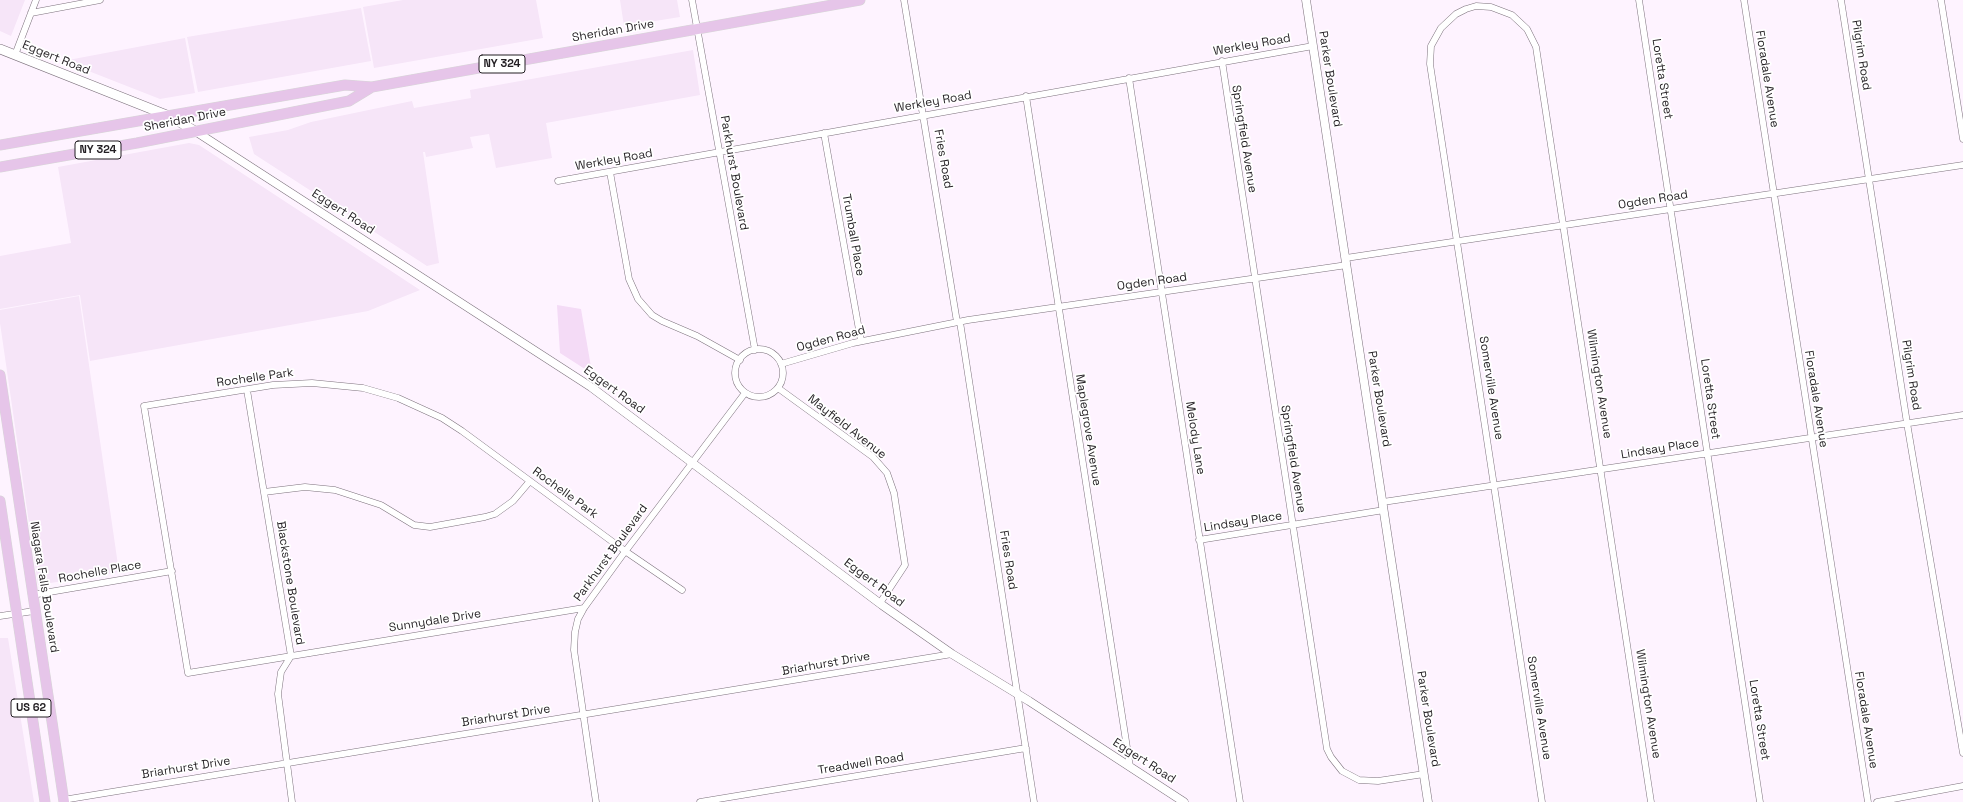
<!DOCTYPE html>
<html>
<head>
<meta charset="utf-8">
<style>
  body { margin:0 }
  canvas { display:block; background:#fef3ff }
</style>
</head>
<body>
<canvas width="1963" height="802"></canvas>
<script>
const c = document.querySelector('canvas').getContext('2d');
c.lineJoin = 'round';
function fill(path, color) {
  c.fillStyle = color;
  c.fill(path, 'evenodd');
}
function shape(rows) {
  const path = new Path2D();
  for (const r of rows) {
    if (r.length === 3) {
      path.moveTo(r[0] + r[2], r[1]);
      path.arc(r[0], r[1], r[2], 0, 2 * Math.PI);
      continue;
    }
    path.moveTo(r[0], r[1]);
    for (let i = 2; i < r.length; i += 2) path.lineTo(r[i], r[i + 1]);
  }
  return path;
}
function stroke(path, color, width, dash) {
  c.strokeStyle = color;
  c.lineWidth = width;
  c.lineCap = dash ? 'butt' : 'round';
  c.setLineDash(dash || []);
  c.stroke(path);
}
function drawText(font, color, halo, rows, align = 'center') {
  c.font = font + ' "Space Grotesk",sans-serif';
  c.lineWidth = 3.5;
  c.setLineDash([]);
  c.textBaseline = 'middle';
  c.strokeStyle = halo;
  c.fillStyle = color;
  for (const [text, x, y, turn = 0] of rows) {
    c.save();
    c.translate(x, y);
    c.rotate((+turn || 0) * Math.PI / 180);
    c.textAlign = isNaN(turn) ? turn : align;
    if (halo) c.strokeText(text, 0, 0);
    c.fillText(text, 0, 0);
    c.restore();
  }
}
fill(shape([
  [0,0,25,0,11,36,0,31],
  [403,0,536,0,543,38,374,68,363,7],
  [620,0,677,0,680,17,624,26],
  [361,8,371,61,198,92,187,37],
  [185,38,195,93,160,99,63,61],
  [693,50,700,95,546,123,552,158,496,168,489,134,470,137,473,148,426,157,425,152,423,152,439,263,427,266,254,154,249,137,288,130,311,122,412,101,414,108,471,98,470,90],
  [189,143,199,145,420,290,368,311,90,361,80,295,0,309,0,256,71,243,58,167],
  [79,296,119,572,38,585,0,323,0,310],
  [0,638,8,638,34,802,0,802]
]), '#f6e5f8');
fill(shape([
  [557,305,581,309,591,367,588,371,560,353]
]), '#f4dbf6');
const minor = shape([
  [692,0,755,350],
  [904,0,957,322],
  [1639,0,1760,802],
  [1744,0,1868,802],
  [1841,0,1907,423,1963,753],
  [1941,0,1963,139],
  [31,13,100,0],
  [15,55,36,0],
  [1222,61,1327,749,1331,757,1342,771,1359,780,1378,781,1424,774],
  [1129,78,1240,802],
  [1026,96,1130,767],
  [824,133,861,341],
  [610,172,629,279,638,299,652,315,662,321,697,336,740,360],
  [558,181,1313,46],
  [1346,258,1963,165],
  [960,322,1034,802],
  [759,373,24],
  [781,364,853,343,968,320,1347,265],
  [778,388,873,457,887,473,894,493,905,565,880,603],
  [247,390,291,656,281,672,278,694,292,802],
  [264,492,305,487,335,490,381,505,414,525,430,527,485,517,495,514,513,501,530,481],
  [1383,502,1963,415],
  [1199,540,1384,510],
  [32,595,172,571],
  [584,608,188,673,144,406,273,385,312,383,363,388,398,398,442,418,462,431,625,551,682,590],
  [0,616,34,611],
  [63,800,952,654],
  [596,802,574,650,575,632,578,619,584,608,621,557,745,393],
  [700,802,1026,748],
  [1542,802,1430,64,1431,46,1441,28,1456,14,1466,9,1476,6,1491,7,1512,15,1527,29,1536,47,1651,802],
  [1877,802,1963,786]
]);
const tertiary = shape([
  [1306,0,1428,802],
  [195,131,591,387,882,605,952,654,1029,701,1184,802]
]);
const secondary = shape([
  [0,49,169,116,195,131]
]);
const primary = shape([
  [0,145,345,85,372,87,860,0],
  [0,167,137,143,349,101,372,87],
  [0,375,64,802],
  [0,501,45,802]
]);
stroke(minor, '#7d727d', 7);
stroke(tertiary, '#7d727d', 9);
stroke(secondary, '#7d727d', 10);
stroke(primary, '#d7d7d7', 11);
stroke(minor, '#fff', 6);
stroke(tertiary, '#fff', 8);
stroke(secondary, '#fff', 9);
stroke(primary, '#e6c5e9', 10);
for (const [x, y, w] of [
  [502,64,46],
  [98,150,46],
  [31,708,40]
]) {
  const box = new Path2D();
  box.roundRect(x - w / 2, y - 9, w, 18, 3);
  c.fillStyle = '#fff';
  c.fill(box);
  stroke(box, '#231f23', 1);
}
drawText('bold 11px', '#231f23', null, [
  ["NY 324",502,64],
  ["NY 324",98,150],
  ["US 62",31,708]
]);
drawText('12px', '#231f23', '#fff', [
  ["Sheridan Drive",613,31,-10],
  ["Werkley Road",1252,45,-10],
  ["Pilgrim Road",1861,55,81],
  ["Eggert Road",56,58,22],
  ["Parker Boulevard",1330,79,81],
  ["Loretta Street",1662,79,81],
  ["Floradale Avenue",1767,79,81],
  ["Werkley Road",933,102,-10],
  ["Sheridan Drive",185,120,-11],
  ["Springfield Avenue",1244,139,81],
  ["Fries Road",943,159,80],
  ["Werkley Road",614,160,-10],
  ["Parkhurst Boulevard",734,173,80],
  ["Ogden Road",1653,200,-9],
  ["Eggert Road",343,212,33],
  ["Trumball Place",853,235,80],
  ["Ogden Road",1152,282,-8],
  ["Ogden Road",831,339,-15],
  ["Pilgrim Road",1911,375,81],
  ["Rochelle Park",255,378,-8],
  ["Wilmington Avenue",1599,384,81],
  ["Somerville Avenue",1491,388,81],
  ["Eggert Road",614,390,36],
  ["Parker Boulevard",1379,399,81],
  ["Loretta Street",1710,399,82],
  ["Floradale Avenue",1816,399,81],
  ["Mayfield Avenue",847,427,38],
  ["Maplegrove Avenue",1088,430,81],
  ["Melody Lane",1195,438,81],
  ["Lindsay Place",1660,449,-9],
  ["Springfield Avenue",1293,459,81],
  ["Rochelle Park",565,493,36],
  ["Lindsay Place",1243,522,-9],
  ["Parkhurst Boulevard",611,553,-54],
  ["Fries Road",1008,560,81],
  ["Rochelle Place",100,572,-10],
  ["Blackstone Boulevard",290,583,81],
  ["Eggert Road",874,583,37],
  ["Niagara Falls Boulevard",44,587,81],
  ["Sunnydale Drive",435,621,-9],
  ["Briarhurst Drive",826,664,-10],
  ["Wilmington Avenue",1648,704,81],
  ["Somerville Avenue",1539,708,81],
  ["Briarhurst Drive",506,716,-9],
  ["Parker Boulevard",1428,719,81],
  ["Loretta Street",1759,720,81],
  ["Floradale Avenue",1866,720,81],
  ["Eggert Road",1144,761,33],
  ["Treadwell Road",861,764,-9],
  ["Briarhurst Drive",186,768,-9]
]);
</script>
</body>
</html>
